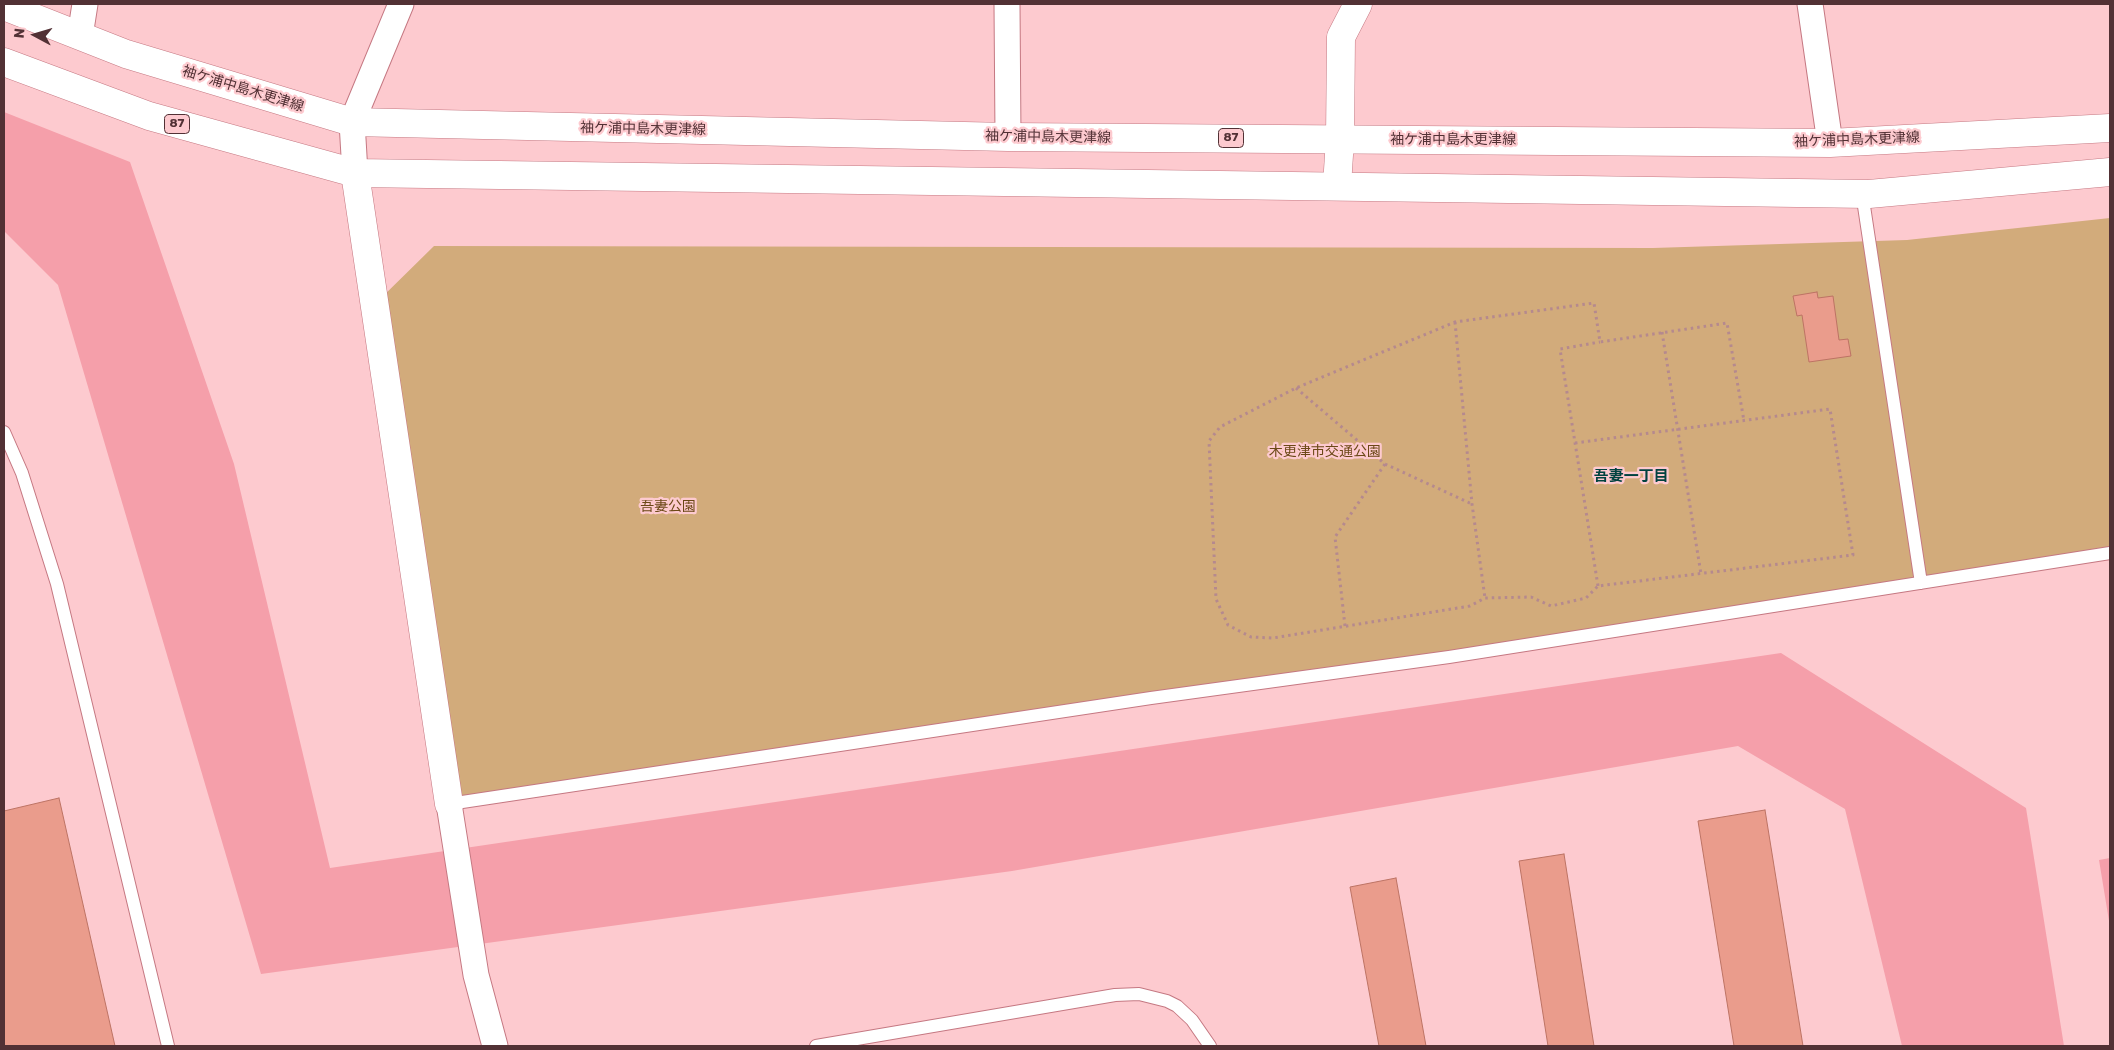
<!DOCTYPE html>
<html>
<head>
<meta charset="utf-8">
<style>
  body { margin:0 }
  #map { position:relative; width:2114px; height:1050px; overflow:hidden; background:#fdcacf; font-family:Rubik,sans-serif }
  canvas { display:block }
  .frame { position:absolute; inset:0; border:5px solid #523135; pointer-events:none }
  .north { position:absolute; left:10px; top:10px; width:50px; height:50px; -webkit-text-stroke:4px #fdcacf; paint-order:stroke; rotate:276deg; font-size:14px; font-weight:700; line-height:20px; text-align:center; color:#523135 }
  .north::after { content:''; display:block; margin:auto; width:18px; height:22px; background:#523135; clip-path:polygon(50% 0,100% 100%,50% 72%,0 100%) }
</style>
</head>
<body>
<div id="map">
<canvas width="2114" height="1050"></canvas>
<div class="frame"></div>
<div class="north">N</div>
</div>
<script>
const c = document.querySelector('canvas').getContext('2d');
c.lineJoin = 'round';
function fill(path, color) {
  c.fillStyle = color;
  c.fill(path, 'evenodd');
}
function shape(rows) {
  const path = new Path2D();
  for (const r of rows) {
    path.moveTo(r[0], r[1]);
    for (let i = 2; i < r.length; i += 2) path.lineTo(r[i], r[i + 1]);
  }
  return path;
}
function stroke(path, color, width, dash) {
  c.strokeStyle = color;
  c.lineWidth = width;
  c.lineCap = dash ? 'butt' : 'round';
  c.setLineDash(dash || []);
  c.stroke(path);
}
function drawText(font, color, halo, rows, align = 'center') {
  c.font = font + ' Rubik,"Noto Sans JP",sans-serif';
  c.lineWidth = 4.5;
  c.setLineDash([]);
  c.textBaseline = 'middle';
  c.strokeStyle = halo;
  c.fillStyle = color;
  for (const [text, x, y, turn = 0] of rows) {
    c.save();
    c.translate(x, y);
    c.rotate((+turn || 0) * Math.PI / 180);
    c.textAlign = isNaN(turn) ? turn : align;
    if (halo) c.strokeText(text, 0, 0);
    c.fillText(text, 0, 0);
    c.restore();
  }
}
fill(shape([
  [2110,218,2110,553,449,804,374,305,434,246,1653,248,1907,240]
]), '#d2ab7b');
fill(shape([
  [4,112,130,162,234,464,330,868,1781,653,2026,808,2064,1046,1902,1046,1845,809,1738,746,1012,871,261,974,58,285,4,231],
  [2110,858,2110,927,2099,860]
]), '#f59faa');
const building = shape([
  [1817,292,1818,298,1833,296,1839,340,1848,339,1851,356,1809,362,1802,315,1797,316,1793,296,1817,292],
  [59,798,115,1046,4,1046,4,811,59,798],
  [1765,810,1803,1046,1734,1046,1698,821,1765,810],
  [1564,854,1594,1046,1548,1046,1519,861,1564,854],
  [1396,878,1426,1046,1379,1046,1350,887,1396,878]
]);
fill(building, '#ea9c8c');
stroke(building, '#bd7364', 1);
const lane = shape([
  [1862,193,1921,583],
  [4,432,22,473,57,584,168,1046],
  [449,804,1151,698,1449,657,2110,553],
  [816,1046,1115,995,1139,994,1167,1001,1177,1006,1192,1020,1210,1046]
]);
const street = shape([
  [1007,4,1008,137],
  [1810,4,1830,143],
  [80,36,85,4],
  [355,173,352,122,401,4],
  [449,804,476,975,495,1046]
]);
const secondary = shape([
  [355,173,449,804],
  [1337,186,1340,139,1341,37,1358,4]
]);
const primary = shape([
  [4,6,126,54,352,122,1008,137,1830,143,2110,128],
  [4,62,149,116,355,173,1869,194,2110,172]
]);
stroke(lane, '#c57882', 14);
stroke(street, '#c57882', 27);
stroke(secondary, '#c57882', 29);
stroke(primary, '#c57882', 29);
stroke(shape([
  [1455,322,1472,504,1485,598],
  [1662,332,1701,574],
  [1296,388,1385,464,1472,504],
  [1575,443,1830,409,1853,555,1598,586,1586,598,1551,606,1531,597,1485,598,1470,606,1273,638,1251,637,1228,625,1216,599,1209,441,1220,427,1296,388,1455,322,1594,303,1600,342,1727,323,1744,421],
  [1598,586,1560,349,1600,342],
  [1345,626,1335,537,1385,464]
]), '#b5898e', 3, [2.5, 4]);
stroke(lane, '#fff', 12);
stroke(street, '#fff', 25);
stroke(secondary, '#fff', 28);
stroke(primary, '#fff', 28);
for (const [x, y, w] of [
  [177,124,25],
  [1231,138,25]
]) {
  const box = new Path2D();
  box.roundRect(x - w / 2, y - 9.5, w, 19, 4);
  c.fillStyle = '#fdcacf';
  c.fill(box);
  stroke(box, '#523135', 1);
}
drawText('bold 12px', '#523135', null, [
  ["87",177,124],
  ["87",1231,138]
]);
drawText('14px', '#523135', '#fdcacf', [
  ["袖ケ浦中島木更津線",243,89,17],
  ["袖ケ浦中島木更津線",643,129,1],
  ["袖ケ浦中島木更津線",1048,137,1],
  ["袖ケ浦中島木更津線",1453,140],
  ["袖ケ浦中島木更津線",1857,140,-2]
]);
drawText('14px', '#6b4816', '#fdcacf', [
  ["木更津市交通公園",1325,452],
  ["吾妻公園",668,507]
]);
drawText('bold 15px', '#004240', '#fdcacf', [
  ["吾妻一丁目",1631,477]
]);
</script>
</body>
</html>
